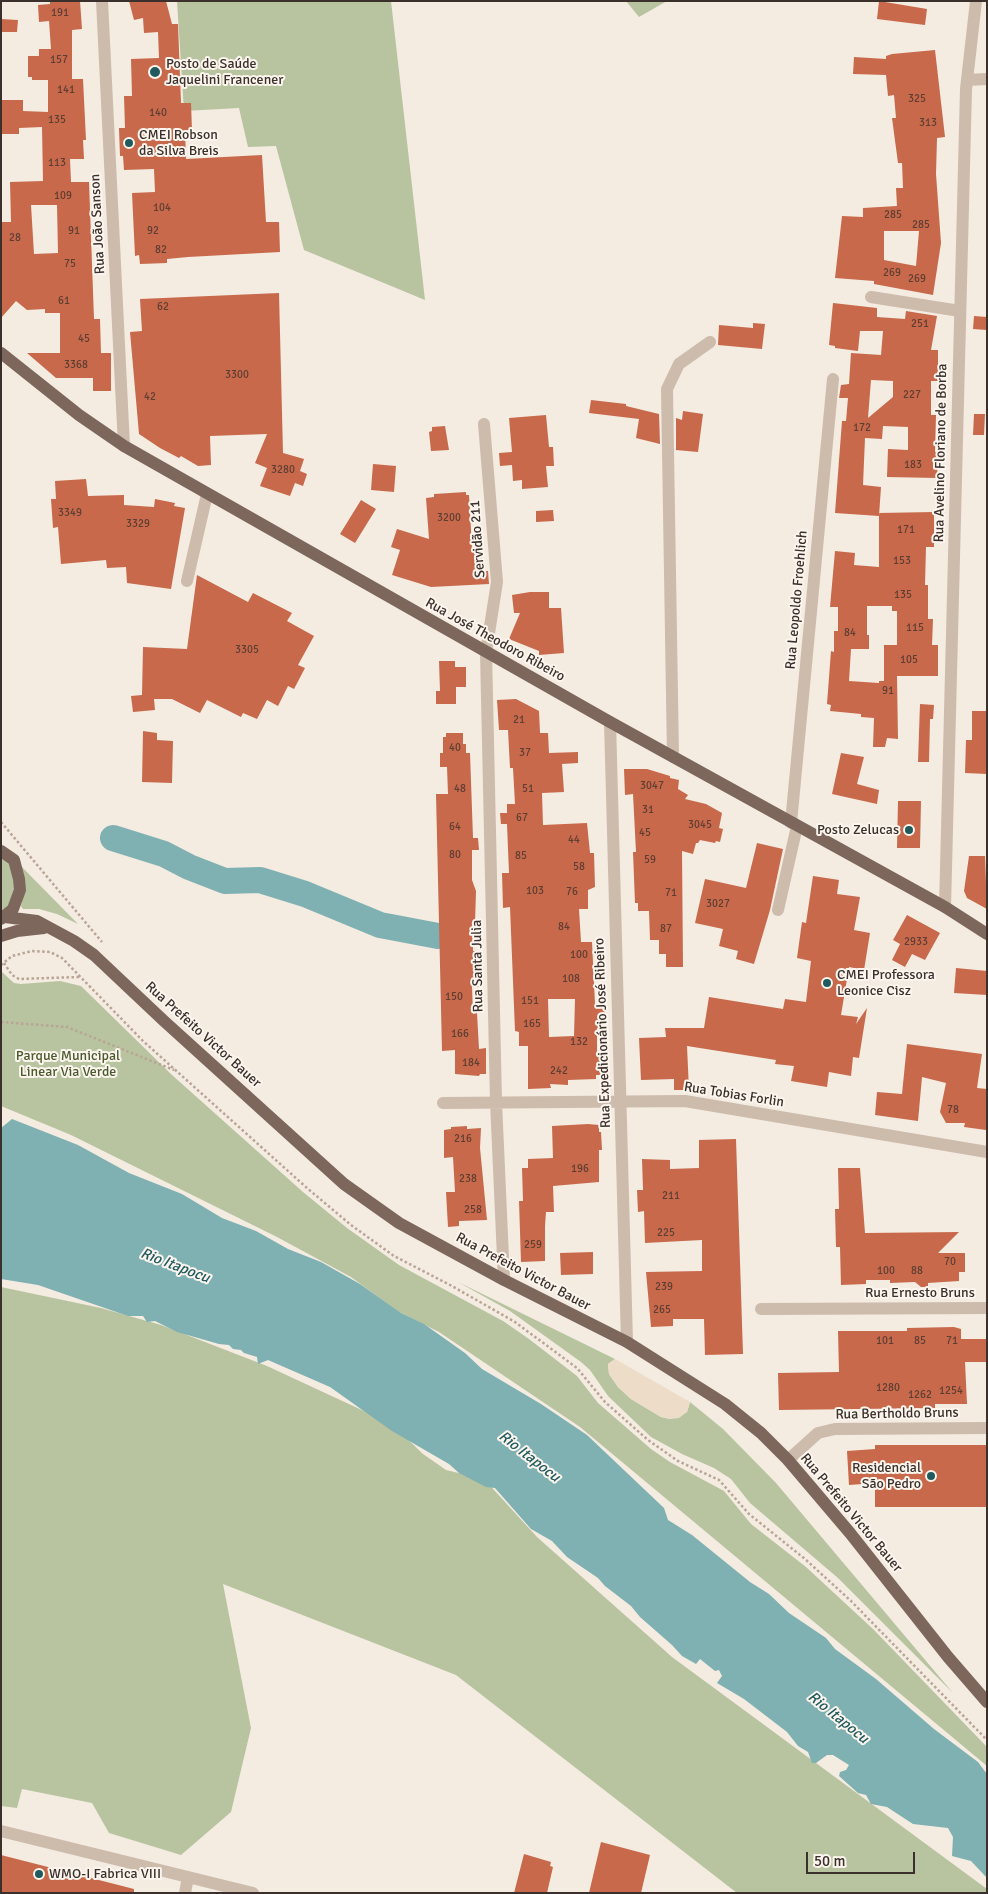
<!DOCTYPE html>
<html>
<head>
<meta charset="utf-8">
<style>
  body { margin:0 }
  #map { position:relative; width:988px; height:1894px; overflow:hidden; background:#f4ebe1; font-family:Signika,sans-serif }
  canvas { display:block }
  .frame { position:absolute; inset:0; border:2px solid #3b302b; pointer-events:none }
  .scale { position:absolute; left:806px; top:1852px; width:109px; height:22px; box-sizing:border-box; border:2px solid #3b302b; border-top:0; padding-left:6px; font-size:15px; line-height:18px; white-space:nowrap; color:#3b302b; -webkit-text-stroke:4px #fbf5ee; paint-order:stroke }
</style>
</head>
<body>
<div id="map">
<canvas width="988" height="1894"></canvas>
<div class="frame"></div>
<div class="scale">50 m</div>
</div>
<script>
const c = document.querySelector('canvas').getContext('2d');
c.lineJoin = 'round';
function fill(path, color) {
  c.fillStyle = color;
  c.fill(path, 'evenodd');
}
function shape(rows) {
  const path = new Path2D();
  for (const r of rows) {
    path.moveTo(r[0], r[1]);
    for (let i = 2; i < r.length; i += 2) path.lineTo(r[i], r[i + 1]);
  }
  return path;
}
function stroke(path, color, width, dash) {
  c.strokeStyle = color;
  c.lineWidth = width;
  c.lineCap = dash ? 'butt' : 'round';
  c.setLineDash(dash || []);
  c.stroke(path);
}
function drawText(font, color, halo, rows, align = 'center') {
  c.font = font + ' Signika,sans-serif';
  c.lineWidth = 4;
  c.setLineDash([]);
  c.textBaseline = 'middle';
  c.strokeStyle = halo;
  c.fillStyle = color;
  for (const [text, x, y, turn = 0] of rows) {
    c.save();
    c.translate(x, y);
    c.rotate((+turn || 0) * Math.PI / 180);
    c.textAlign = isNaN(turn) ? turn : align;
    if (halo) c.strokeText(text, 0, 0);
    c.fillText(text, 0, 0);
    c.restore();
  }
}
fill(shape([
  [177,1,391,1,425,300,304,250,276,146,248,147,239,108,184,111],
  [626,1,667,1,639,17],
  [1,856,7,859,16,882,12,904,1,912],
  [20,865,78,924,57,914,39,909,23,909,21,906,23,897],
  [2,972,14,983,21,984,60,981,81,986,172,1075,303,1192,347,1228,399,1265,503,1321,529,1339,577,1376,598,1403,651,1449,670,1462,724,1491,751,1524,806,1567,873,1629,987,1747,987,1766,580,1427,439,1332,399,1312,351,1277,277,1237,71,1135,1,1106],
  [458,1282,615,1359,608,1364,609,1374,618,1387,631,1399,661,1417,670,1419,687,1412,690,1402,723,1429,776,1483,953,1693,838,1578,750,1503,731,1479,714,1468,682,1454,651,1437,608,1396,590,1370,581,1362,510,1311],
  [1,1287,101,1308,161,1325,267,1366,392,1424,423,1454,446,1470,484,1479,537,1537,672,1657,987,1889,987,1893,737,1893,456,1675,223,1584,251,1728,231,1812,181,1855,109,1833,92,1803,22,1789,17,1808,1,1806]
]), '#b8c4a0');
fill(shape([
  [615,1359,690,1402,687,1412,679,1418,670,1419,661,1417,631,1399,618,1387,609,1374,608,1364]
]), '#ecdcc8');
fill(shape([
  [12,1119,78,1145,129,1173,182,1194,222,1218,256,1231,288,1249,321,1262,360,1284,401,1313,424,1324,465,1353,482,1369,541,1404,587,1435,664,1508,668,1520,692,1535,750,1582,769,1594,789,1613,826,1638,835,1649,876,1679,934,1729,978,1762,987,1774,987,1878,971,1861,952,1856,953,1837,948,1828,913,1824,887,1807,871,1804,866,1795,858,1793,839,1776,840,1772,846,1770,849,1765,833,1755,827,1755,816,1763,812,1763,808,1752,798,1746,787,1732,744,1699,717,1683,722,1676,719,1670,715,1671,700,1659,696,1664,682,1656,672,1645,640,1617,631,1606,605,1586,598,1578,567,1557,552,1541,531,1529,495,1488,486,1487,459,1473,449,1464,392,1431,330,1387,268,1360,258,1364,257,1357,244,1353,241,1350,233,1349,229,1345,219,1344,177,1332,155,1321,147,1322,143,1316,128,1316,38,1285,1,1279,1,1128]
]), '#7fb0b2');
stroke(shape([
  [113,838,164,854,189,867,225,881,260,880,305,894,380,925,438,936]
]), '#7fb0b2', 26);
fill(shape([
  [50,1,80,1,82,29,72,30,72,79,83,79,86,140,83,140,84,159,70,159,71,182,89,182,94,319,100,319,101,353,111,353,111,391,93,391,93,378,56,378,27,353,60,353,60,313,45,313,45,309,27,310,16,301,1,318,1,222,11,222,10,182,43,181,42,127,19,128,19,134,1,134,1,100,23,100,23,111,48,112,48,80,32,80,32,77,28,77,28,56,39,56,39,49,51,49,49,21,39,22,38,5,50,4],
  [31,205,57,205,58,253,34,254],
  [129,1,166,1,172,24,178,24,181,103,191,103,192,130,185,130,186,159,262,155,266,222,279,222,280,252,188,257,167,259,167,263,140,264,139,255,135,256,132,193,155,192,154,169,124,170,123,156,120,156,119,128,125,128,124,96,132,96,131,59,159,58,158,32,144,33,143,18,134,20],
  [879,1,927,9,925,25,877,19],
  [1,19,18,20,17,32,1,32],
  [935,50,945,137,937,138,936,174,941,243,933,295,874,284,874,281,835,278,842,216,863,217,863,208,897,206,896,188,903,188,902,163,898,163,892,118,896,118,894,95,888,96,886,75,853,74,854,57,886,59,886,56,892,54],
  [884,231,919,231,916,266,884,260],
  [279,293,283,453,304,459,300,471,307,474,303,486,295,483,290,496,260,486,267,468,255,463,267,434,210,436,211,465,198,466,181,456,179,458,160,448,139,434,130,332,142,331,140,299],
  [833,303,877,308,877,317,905,319,906,311,937,316,931,350,938,350,938,381,931,381,931,415,936,415,935,452,938,452,937,478,887,477,888,449,908,450,908,427,883,426,882,439,865,438,863,485,881,487,879,516,835,513,842,421,846,421,848,398,839,398,841,385,849,384,851,353,881,355,883,331,860,331,858,351,835,348,835,346,829,345],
  [871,380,893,381,893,397,868,418],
  [974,316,987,317,987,330,973,329],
  [753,323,765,324,762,349,718,345,719,325,753,328],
  [591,400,626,404,626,406,659,414,660,444,636,438,639,419,589,413],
  [683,411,703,414,698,452,676,450,676,418,682,420],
  [974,414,985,414,984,435,973,435],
  [546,415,549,447,553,447,554,466,546,466,548,487,522,489,522,480,513,481,512,465,500,466,499,453,512,452,509,418],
  [445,426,449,450,431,451,429,432,432,431,432,427],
  [373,464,396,466,394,492,371,490],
  [86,479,88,496,124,495,124,505,154,507,155,499,175,503,174,506,185,508,171,589,127,583,126,567,107,568,106,560,61,564,58,527,53,528,51,499,56,499,55,481],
  [466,492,466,495,469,495,472,548,481,547,483,571,488,571,489,584,431,587,392,575,400,550,391,547,397,529,429,539,426,498,434,497,434,494],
  [361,500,376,509,355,543,340,534],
  [553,510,554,521,536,522,536,511],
  [934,512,934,547,926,547,925,585,928,585,928,619,933,619,932,645,938,645,938,676,897,676,898,739,887,738,885,747,873,747,874,718,861,717,861,714,830,711,831,705,827,704,831,651,834,652,834,631,838,631,838,607,830,607,835,551,855,553,854,565,879,567,879,513],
  [867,606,892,606,892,611,897,611,897,645,884,645,884,681,879,681,879,683,849,681,851,649,869,649,869,635,867,635],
  [197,575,248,602,253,593,292,613,287,621,314,636,298,665,305,668,294,689,288,686,278,706,267,700,257,719,243,713,241,717,207,700,200,713,172,699,154,699,155,710,133,712,131,696,142,695,143,647,187,649],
  [530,592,549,592,549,608,561,608,564,653,539,655,539,651,509,639,520,613,514,613,512,595],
  [439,661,455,661,455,667,466,667,466,687,456,687,456,704,436,704,436,691,440,691],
  [516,699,539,711,540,733,548,733,549,753,578,752,578,763,562,764,564,792,542,793,543,825,587,823,590,853,594,853,595,887,588,890,588,909,579,909,581,942,592,942,595,1004,605,1004,606,1028,597,1028,597,1057,603,1057,605,1075,596,1075,596,1079,568,1080,568,1085,550,1084,551,1088,528,1089,528,1046,519,1046,519,1032,515,1031,510,907,503,908,502,873,509,873,507,824,501,824,500,813,507,813,507,804,515,804,513,768,510,768,508,730,499,730,497,700],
  [548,999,575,999,574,1036,549,1037],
  [920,704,934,705,933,719,930,719,929,762,918,762],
  [972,711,987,711,987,774,965,773,966,740,972,740],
  [143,731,157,733,157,740,173,741,172,783,142,782],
  [446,733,463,733,463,744,466,744,466,753,470,753,473,838,478,838,479,850,472,850,472,880,476,891,475,923,472,923,473,951,475,951,479,987,472,987,473,1014,477,1013,479,1049,486,1048,486,1074,480,1074,479,1076,455,1074,455,1050,442,1051,436,794,448,794,447,767,440,767,440,753,443,753,443,737,446,737],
  [841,753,864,757,857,784,879,790,877,804,832,794],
  [624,769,647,769,670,776,670,778,679,780,678,789,688,795,685,799,706,804,722,813,719,828,723,829,720,842,716,841,715,843,700,840,698,843,696,843,693,854,682,851,683,967,666,967,666,954,659,954,659,940,650,940,649,911,638,911,638,903,635,903,633,852,636,852,633,794,625,795],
  [898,801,921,801,920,848,897,848],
  [757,843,783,849,770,910,754,964,736,959,738,951,719,946,723,929,695,923,705,879,746,888],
  [969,856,985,856,987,909,967,898,964,891],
  [813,876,839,880,837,894,860,897,854,930,870,933,864,970,849,967,841,1015,858,1017,856,1024,867,1008,859,1058,853,1057,851,1076,829,1072,827,1087,791,1081,794,1066,775,1064,776,1060,687,1046,689,1090,674,1090,674,1079,641,1080,639,1038,666,1037,665,1028,704,1028,709,997,783,1009,785,999,806,1002,811,961,797,958,802,922,806,923],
  [907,915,940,933,925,960,912,954,905,967,892,960,900,944,893,940],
  [956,968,987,971,987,995,954,993],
  [907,1044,982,1054,977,1088,987,1089,986,1130,964,1127,965,1123,946,1123,940,1112,946,1083,922,1077,918,1121,875,1115,877,1092,902,1094],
  [588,1124,599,1125,599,1132,601,1132,602,1150,599,1150,599,1182,553,1186,554,1212,546,1212,545,1226,545,1261,521,1262,519,1201,523,1201,522,1168,528,1168,528,1159,553,1158,552,1126],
  [467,1126,467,1129,481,1128,480,1148,487,1220,459,1221,459,1226,448,1227,446,1192,455,1192,453,1157,444,1158,444,1130,451,1129,451,1127],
  [736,1139,743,1354,705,1355,704,1319,673,1319,673,1326,651,1327,646,1272,702,1271,702,1240,645,1243,644,1211,638,1212,637,1190,643,1190,642,1159,670,1160,670,1169,699,1168,699,1140],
  [838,1168,860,1168,865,1233,959,1232,938,1253,965,1253,965,1272,959,1272,959,1281,928,1283,928,1287,921,1287,915,1282,890,1283,890,1280,866,1280,866,1284,841,1285,840,1247,836,1247,835,1209,839,1209],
  [593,1252,593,1274,561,1275,560,1253],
  [954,1327,961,1329,961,1339,987,1339,987,1362,965,1362,967,1404,935,1404,935,1408,779,1410,778,1373,839,1372,838,1331,907,1331,907,1328],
  [875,1445,987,1445,987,1507,875,1507,875,1483,849,1485,847,1451,875,1449],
  [601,1842,650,1855,641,1893,589,1893],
  [524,1854,551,1862,550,1866,553,1867,547,1893,514,1893],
  [1,1855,134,1889,134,1893,1,1893]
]), '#c8694b');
stroke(shape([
  [1,822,102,942],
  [4,963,12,975,19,979,79,977],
  [1,965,12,956,32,951,50,952,62,958,143,1041,307,1188,351,1225,394,1256,452,1286,515,1322,577,1368,605,1402,648,1440,678,1461,719,1480,749,1514,805,1559,851,1601,987,1740],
  [1,1022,67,1027,174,1070]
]), '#b9a596', 2.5, [2.5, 2.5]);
stroke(shape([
  [102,1,124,446],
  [967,80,987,79],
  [871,297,960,311],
  [484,424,497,582,486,652,496,1102,504,1280],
  [187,581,207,494],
  [610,722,627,1342],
  [673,757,667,389,679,364,710,342],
  [791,823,833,379],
  [945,907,966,89,976,1],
  [778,910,797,826],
  [443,1103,685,1101,987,1152],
  [761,1309,987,1308],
  [788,1460,818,1433,835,1429,987,1428],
  [1,1831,188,1877],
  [185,1893,188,1877,253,1893]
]), '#cdbbac', 12);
stroke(shape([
  [1,353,79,415,124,446,610,722,945,907,987,934],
  [1,851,14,860,19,879,20,890,13,909,1,919],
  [5,917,37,921,74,941,94,955,164,1021,344,1184,399,1223,504,1280,627,1342,725,1404,761,1433,788,1460,850,1533,948,1657,987,1702],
  [1,936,17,931,44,928]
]), '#7d675c', 12);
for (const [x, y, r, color] of [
  [155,72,6,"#1f5a5e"],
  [129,143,5,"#1f5a5e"],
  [909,830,5,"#1f5a5e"],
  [827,983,5,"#1f5a5e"],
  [931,1476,5,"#1f5a5e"],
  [39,1874,5,"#1f5a5e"]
]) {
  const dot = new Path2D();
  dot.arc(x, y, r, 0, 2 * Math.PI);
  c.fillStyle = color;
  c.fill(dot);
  stroke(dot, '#fbf5ee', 2);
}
drawText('11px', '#5e3e33', null, [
  ["191",60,13],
  ["157",59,60],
  ["141",66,90],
  ["325",917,99],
  ["140",158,113],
  ["135",57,120],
  ["313",928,123],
  ["113",57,163],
  ["109",63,196],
  ["104",162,208],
  ["285",893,215],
  ["285",921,225],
  ["91",74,231],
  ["92",153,231],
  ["28",15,238],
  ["82",161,250],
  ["75",70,264],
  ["269",892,273],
  ["269",917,279],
  ["61",64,301],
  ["62",163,307],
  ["251",920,324],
  ["45",84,339],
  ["3368",76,365],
  ["3300",237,375],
  ["227",912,395],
  ["42",150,397],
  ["172",862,428],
  ["183",913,465],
  ["3280",283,470],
  ["3349",70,513],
  ["3200",449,518],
  ["3329",138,524],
  ["171",906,530],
  ["153",902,561],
  ["135",903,595],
  ["115",915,628],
  ["84",850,633],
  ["3305",247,650],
  ["105",909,660],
  ["91",888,691],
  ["21",519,720],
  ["40",455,748],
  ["37",525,753],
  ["3047",652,786],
  ["48",460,789],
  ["51",528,789],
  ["31",648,810],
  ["67",522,818],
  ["3045",700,825],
  ["64",455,827],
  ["45",645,833],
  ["44",574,840],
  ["80",455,855],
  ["85",521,856],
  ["59",650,860],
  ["58",579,867],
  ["103",535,891],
  ["76",572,892],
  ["71",671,893],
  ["3027",718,904],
  ["84",564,927],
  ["87",666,929],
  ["2933",916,942],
  ["100",579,955],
  ["108",571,979],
  ["150",454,997],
  ["151",530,1001],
  ["165",532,1024],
  ["166",460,1034],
  ["132",579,1042],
  ["184",471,1063],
  ["242",559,1071],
  ["78",953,1110],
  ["216",463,1139],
  ["196",580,1169],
  ["238",468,1179],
  ["211",671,1196],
  ["258",473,1210],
  ["225",666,1233],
  ["259",533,1245],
  ["70",950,1262],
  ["100",886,1271],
  ["88",917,1271],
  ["239",664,1287],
  ["265",662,1310],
  ["101",885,1341],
  ["85",920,1341],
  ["71",952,1341],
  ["1280",888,1388],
  ["1254",951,1391],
  ["1262",920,1395]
]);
drawText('14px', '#3b302b', '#fbf5ee', [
  ["Posto de Saúde",166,64],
  ["Jaquelini Francener",166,80],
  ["CMEI Robson",139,135],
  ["da Silva Breis",139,151],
  ["Posto Zelucas",899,830,"right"],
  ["CMEI Professora",837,975],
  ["Leonice Cisz",837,991],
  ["Residencial",921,1468,"right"],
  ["São Pedro",921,1484,"right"],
  ["WMO-I Fabrica VIII",49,1874]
], 'left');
drawText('14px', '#3b302b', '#fbf5ee', [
  ["Rua João Sanson",98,224,-93],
  ["Rua Avelino Floriano de Borba",941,453,-89],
  ["Servidão 211",478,539,-94],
  ["Rua Leopoldo Froehlich",797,600,-85],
  ["Rua José Theodoro Ribeiro",495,640,29],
  ["Rua Santa Julia",478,966,-91],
  ["Rua Expedicionário José Ribeiro",603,1033,-92],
  ["Rua Prefeito Victor Bauer",203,1035,42],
  ["Rua Tobias Forlin",734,1095,9],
  ["Rua Prefeito Victor Bauer",523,1272,28],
  ["Rua Ernesto Bruns",920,1293],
  ["Rua Bertholdo Bruns",897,1414,-1],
  ["Rua Prefeito Victor Bauer",851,1513,50]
]);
drawText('14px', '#4a5a2e', '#fbf5ee', [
  ["Parque Municipal",68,1056],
  ["Linear Via Verde",68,1072]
]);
drawText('italic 15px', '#1f5a5e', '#fbf5ee', [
  ["Rio Itapocu",175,1266,21],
  ["Rio Itapocu",529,1457,38],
  ["Rio Itapocu",838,1718,39]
]);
</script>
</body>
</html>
